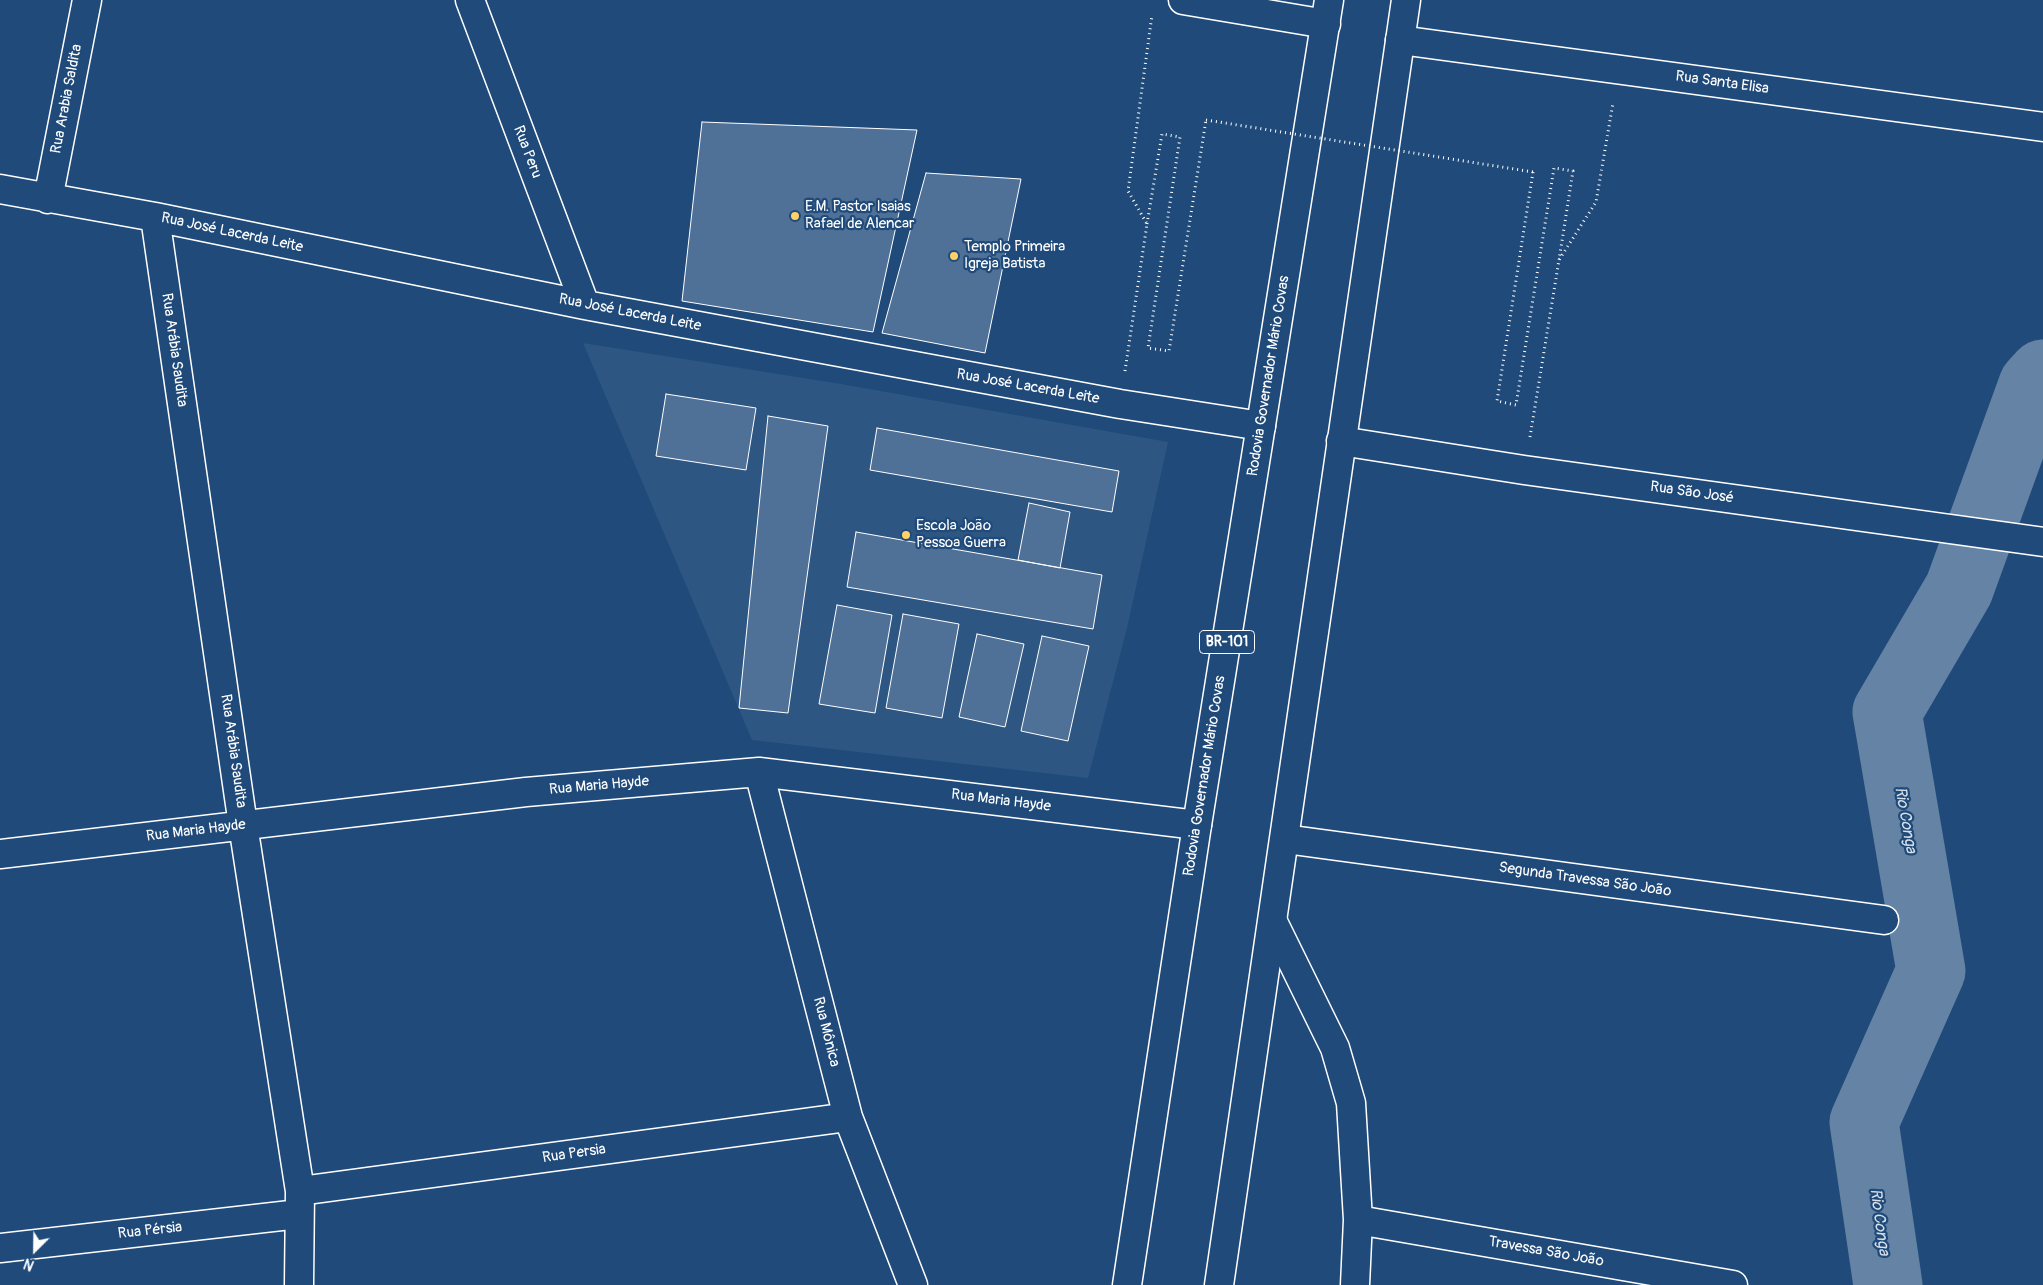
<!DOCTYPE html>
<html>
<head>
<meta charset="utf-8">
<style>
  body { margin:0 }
  #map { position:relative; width:2043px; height:1285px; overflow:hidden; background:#1f4a7a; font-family:Pangolin,sans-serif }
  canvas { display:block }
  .north { position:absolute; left:10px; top:1225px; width:50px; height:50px; -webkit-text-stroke:4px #1f4a7a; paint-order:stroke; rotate:203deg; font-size:14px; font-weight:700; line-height:20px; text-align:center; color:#fff }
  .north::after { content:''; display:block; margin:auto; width:18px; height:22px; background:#fff; clip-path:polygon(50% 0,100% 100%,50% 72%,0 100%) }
</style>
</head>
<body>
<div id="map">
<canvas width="2043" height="1285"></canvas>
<div class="north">N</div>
</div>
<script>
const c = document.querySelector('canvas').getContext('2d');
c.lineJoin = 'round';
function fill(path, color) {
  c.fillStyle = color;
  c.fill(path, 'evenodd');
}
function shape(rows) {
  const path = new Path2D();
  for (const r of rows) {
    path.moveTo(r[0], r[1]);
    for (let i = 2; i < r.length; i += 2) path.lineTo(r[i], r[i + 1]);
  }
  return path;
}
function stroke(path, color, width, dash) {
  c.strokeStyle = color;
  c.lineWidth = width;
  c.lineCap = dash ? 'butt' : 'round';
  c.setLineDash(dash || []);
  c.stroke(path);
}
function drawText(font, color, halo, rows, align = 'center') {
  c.font = font + ' Pangolin,sans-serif';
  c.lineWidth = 4.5;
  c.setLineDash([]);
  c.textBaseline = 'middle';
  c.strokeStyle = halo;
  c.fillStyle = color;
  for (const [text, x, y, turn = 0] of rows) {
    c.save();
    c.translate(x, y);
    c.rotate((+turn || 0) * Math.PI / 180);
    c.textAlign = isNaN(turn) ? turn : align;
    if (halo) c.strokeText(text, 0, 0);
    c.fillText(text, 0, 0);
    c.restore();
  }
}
fill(shape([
  [583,343,841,384,1168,442,1127,628,1088,778,752,740]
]), '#2e5683');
stroke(shape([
  [1888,1285,1864,1122,1931,971,1887,712,1959,589,2033,385,2043,374]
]), '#6583a4', 69);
const building = shape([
  [702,122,917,130,873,332,682,301,702,122],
  [926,173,1021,179,985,353,882,333,926,173],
  [666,394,756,408,746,470,656,456,666,394],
  [768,416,828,426,788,713,739,708,768,416],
  [877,428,1119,471,1112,512,870,470,877,428],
  [1029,503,1070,512,1060,568,1018,560,1029,503],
  [856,532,1102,575,1093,629,847,587,856,532],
  [837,605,892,615,875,713,819,704,837,605],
  [903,614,959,624,942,718,886,708,903,614],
  [977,634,1024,644,1005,727,959,717,977,634],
  [1042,636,1089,646,1068,741,1021,731,1042,636]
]);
fill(building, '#507197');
stroke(building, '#fff', 1);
const street = shape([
  [470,0,585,305],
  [1183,0,1326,24],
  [1400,40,2043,127],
  [0,189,155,217,585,305,1120,404,1261,426],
  [48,199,87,0],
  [155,217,243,825,300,1191,299,1285],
  [1341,441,1524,470,2043,542],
  [759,772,848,1117,913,1285],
  [1285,839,1884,920],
  [0,854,526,792,759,772,1197,825],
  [1273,922,1335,1048,1351,1103,1358,1220,1355,1285],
  [300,1191,848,1117],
  [1358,1220,1733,1285],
  [0,1248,299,1214]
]);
const highway = shape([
  [1127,1285,1197,825,1329,0],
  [1219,1285,1406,0]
]);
stroke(street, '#fff', 31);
stroke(highway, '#fff', 31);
stroke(shape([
  [1533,172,1497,401,1516,405,1554,168,1573,171,1559,260],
  [1147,224,1162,134,1180,137,1148,348,1169,351,1206,120],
  [1125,371,1147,224,1128,191,1152,15],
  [1530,437,1559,260,1596,202,1613,103]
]), '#fff', 3, [1, 4]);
stroke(street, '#1f4a7a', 28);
stroke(highway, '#1f4a7a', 28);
stroke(shape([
  [1206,120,1533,172]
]), '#fff', 3, [1, 4]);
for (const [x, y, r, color] of [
  [795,216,5,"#ffd166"],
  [954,256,5,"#ffd166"],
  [906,535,5,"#ffd166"]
]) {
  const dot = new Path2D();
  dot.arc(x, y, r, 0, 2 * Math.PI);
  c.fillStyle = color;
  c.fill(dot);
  stroke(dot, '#1f4a7a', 2);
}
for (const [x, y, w] of [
  [1227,642,55]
]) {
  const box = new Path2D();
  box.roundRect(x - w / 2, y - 11.5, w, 23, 4);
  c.fillStyle = '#1f4a7a';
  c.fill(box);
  stroke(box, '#fff', 1);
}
drawText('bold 14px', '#fff', null, [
  ["BR-101",1227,642]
]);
drawText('15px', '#fff', '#1f4a7a', [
  ["Rua Santa Elisa",1722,83,8],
  ["Rua Arabia Saldita",67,99,-79],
  ["Rua Peru",527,152,69],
  ["Rua José Lacerda Leite",232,233,12],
  ["Rua José Lacerda Leite",630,313,11],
  ["Rua Arábia Saudita",174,350,82],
  ["Rodovia Governador Mário Covas",1269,376,-81],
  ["Rua José Lacerda Leite",1028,387,10],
  ["Rua São José",1692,493,8],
  ["Rua Arábia Saudita",233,751,82],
  ["Rodovia Governador Mário Covas",1205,776,-81],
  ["Rua Maria Hayde",599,786,-5],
  ["Rua Maria Hayde",1001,801,7],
  ["Rua Maria Hayde",196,831,-7],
  ["Segunda Travessa São João",1585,880,8],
  ["Rua Mônica",826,1032,76],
  ["Rua Persia",574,1154,-8],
  ["Rua Pérsia",150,1231,-6],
  ["Travessa São João",1546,1252,10]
]);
drawText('15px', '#fff', '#1f4a7a', [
  ["E.M. Pastor Isaias",805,207],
  ["Rafael de Alencar",805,224],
  ["Templo Primeira",964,247],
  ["Igreja Batista",964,264],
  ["Escola João",916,526],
  ["Pessoa Guerra",916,543]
], 'left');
drawText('italic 16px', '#d8e0e8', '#1f4a7a', [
  ["Rio Conga",1905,820,80],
  ["Rio Conga",1879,1222,82]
]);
</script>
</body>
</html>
